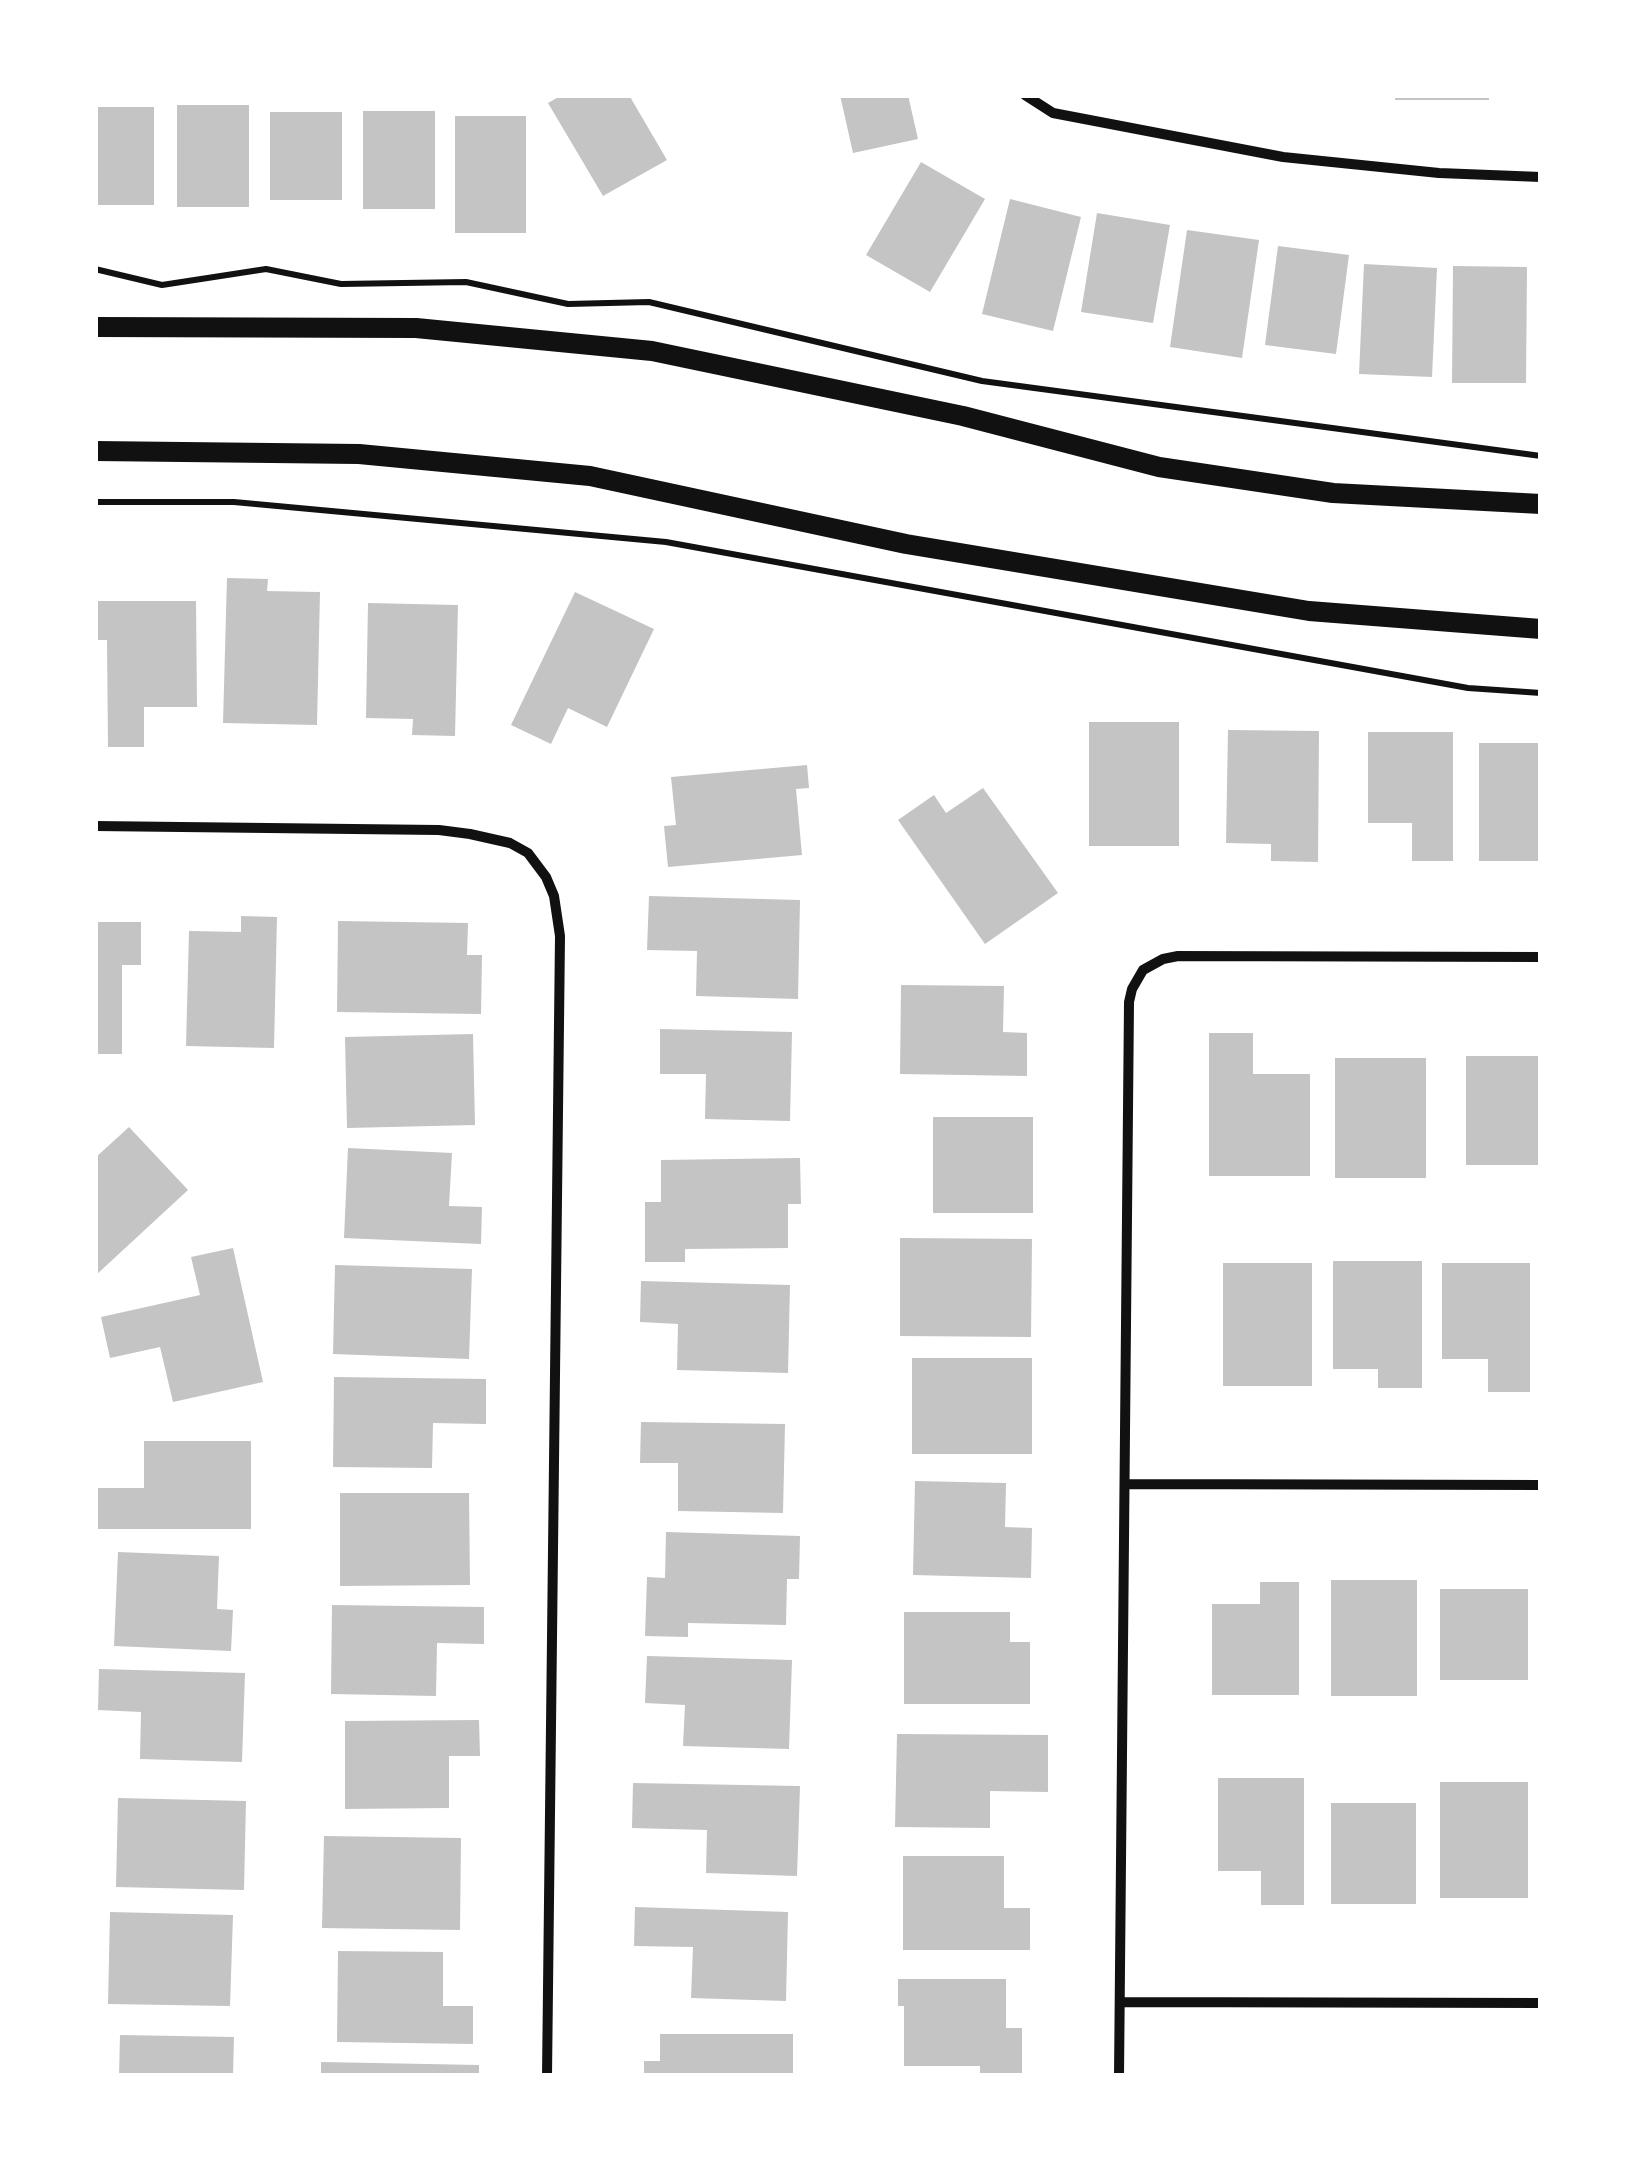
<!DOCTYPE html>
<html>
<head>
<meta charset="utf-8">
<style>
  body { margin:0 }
  #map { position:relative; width:1636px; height:2171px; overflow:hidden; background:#fff; font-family:"Libre Baskerville",serif }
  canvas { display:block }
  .frame { position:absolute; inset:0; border:98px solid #fff; pointer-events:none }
</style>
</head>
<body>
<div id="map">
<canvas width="1636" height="2171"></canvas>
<div class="frame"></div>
</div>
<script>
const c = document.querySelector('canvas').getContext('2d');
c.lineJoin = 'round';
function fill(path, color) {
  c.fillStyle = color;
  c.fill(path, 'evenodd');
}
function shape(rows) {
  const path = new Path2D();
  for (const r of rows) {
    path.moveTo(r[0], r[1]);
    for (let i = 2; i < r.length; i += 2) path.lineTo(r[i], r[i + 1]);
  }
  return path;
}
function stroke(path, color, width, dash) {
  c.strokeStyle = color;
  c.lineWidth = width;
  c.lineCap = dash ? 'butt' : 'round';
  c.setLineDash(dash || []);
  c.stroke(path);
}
fill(shape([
  [562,95,629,95,667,160,603,196,548,103],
  [840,95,908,95,918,139,853,153],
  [1395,95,1489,95,1489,100,1395,100],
  [177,105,249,105,249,207,177,207],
  [95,107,154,107,154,205,95,205],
  [363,111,435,111,435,209,363,209],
  [270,112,342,112,342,200,270,200],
  [455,116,526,116,526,233,455,233],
  [921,162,985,199,930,292,866,255],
  [1010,199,1081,217,1053,331,982,314],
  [1097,213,1170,225,1153,323,1081,312],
  [1187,230,1259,240,1242,358,1170,347],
  [1278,246,1349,255,1336,354,1265,345],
  [1364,264,1437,268,1432,377,1359,374],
  [1453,266,1527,267,1526,383,1452,383],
  [227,578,268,579,267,591,320,592,317,725,223,723],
  [575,592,654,629,607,727,568,708,551,744,511,725],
  [95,601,196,601,197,707,144,707,144,747,108,747,107,640,95,640],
  [368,603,458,605,455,736,412,735,413,719,366,718],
  [1089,722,1179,722,1179,846,1089,846],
  [1228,730,1319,731,1318,862,1271,861,1271,844,1226,843],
  [1368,732,1453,732,1453,861,1412,861,1412,823,1368,823],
  [1479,743,1541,743,1541,861,1479,861],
  [807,765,809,788,796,789,802,855,668,867,664,826,676,825,671,777],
  [983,788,1058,893,985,944,898,820,934,795,946,813],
  [649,896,800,900,798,999,696,996,697,951,647,950],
  [241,916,277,917,274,1048,186,1046,189,931,241,932],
  [338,921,468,923,467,955,482,955,481,1014,337,1012],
  [95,922,141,922,141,965,122,965,122,1054,95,1054],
  [901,985,1004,986,1003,1032,1027,1033,1027,1076,900,1074],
  [660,1029,792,1032,790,1121,705,1119,706,1074,660,1074],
  [1209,1033,1253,1033,1253,1074,1310,1074,1310,1176,1209,1176],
  [473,1034,475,1125,347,1128,345,1037],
  [1466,1056,1541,1056,1541,1165,1466,1165],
  [1335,1058,1426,1058,1426,1178,1335,1178],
  [933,1117,1033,1117,1033,1213,933,1213],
  [129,1127,188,1190,95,1276,95,1158],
  [348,1148,452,1153,449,1206,482,1207,481,1244,344,1238],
  [800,1158,801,1204,788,1204,788,1248,685,1249,685,1262,645,1262,645,1202,661,1202,661,1160],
  [900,1238,1032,1239,1031,1337,900,1336],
  [233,1248,263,1382,173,1402,160,1347,110,1358,101,1317,200,1295,191,1257],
  [1333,1261,1422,1261,1422,1388,1378,1388,1378,1369,1333,1369],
  [1223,1263,1312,1263,1312,1386,1223,1386],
  [1442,1263,1530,1263,1530,1392,1488,1392,1488,1359,1442,1359],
  [335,1265,472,1269,469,1359,333,1354],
  [641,1281,790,1285,788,1373,677,1370,678,1324,640,1322],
  [912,1358,1032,1358,1032,1454,912,1454],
  [334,1377,486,1379,486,1424,433,1423,432,1468,333,1467],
  [641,1422,785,1424,783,1513,678,1511,678,1463,640,1463],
  [144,1441,251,1441,251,1529,97,1529,97,1488,144,1488],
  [915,1481,1006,1483,1005,1527,1032,1528,1031,1578,913,1575],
  [340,1493,469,1493,470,1585,340,1586],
  [666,1532,800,1536,799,1579,787,1579,786,1625,688,1623,688,1637,645,1636,647,1577,665,1578],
  [118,1552,219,1556,217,1609,233,1610,231,1651,114,1646],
  [1331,1580,1417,1580,1417,1696,1331,1696],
  [1260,1582,1299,1582,1299,1695,1212,1695,1212,1604,1260,1604],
  [1440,1589,1528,1589,1528,1680,1440,1680],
  [332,1605,484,1607,484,1644,437,1643,436,1696,331,1694],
  [904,1612,1010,1612,1010,1642,1030,1642,1030,1704,904,1704],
  [647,1656,792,1660,789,1749,683,1746,685,1705,645,1703],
  [99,1669,245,1673,242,1762,140,1759,141,1712,98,1710],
  [479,1720,480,1756,449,1756,449,1808,345,1809,345,1721],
  [897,1734,1048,1735,1048,1792,990,1791,990,1828,895,1827],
  [1218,1778,1304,1778,1304,1905,1261,1905,1261,1871,1218,1871],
  [1440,1782,1528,1782,1528,1898,1440,1898],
  [633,1783,800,1786,797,1876,706,1873,707,1830,632,1828],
  [118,1798,246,1801,244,1890,116,1887],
  [1331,1803,1416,1803,1416,1904,1331,1904],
  [324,1836,461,1838,460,1930,322,1928],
  [903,1856,1004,1856,1004,1908,1030,1908,1030,1950,903,1950],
  [635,1907,788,1912,786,2001,691,1998,693,1947,634,1946],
  [110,1912,233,1915,230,2006,108,2004],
  [338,1951,443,1952,443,2006,473,2006,473,2044,337,2042],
  [898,1979,1006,1979,1006,2028,1022,2028,1022,2075,980,2075,980,2066,904,2066,904,2006,898,2006],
  [660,2034,793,2034,793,2075,644,2076,644,2061,660,2061],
  [120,2035,234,2037,233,2076,119,2076],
  [321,2062,479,2065,479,2076,321,2076]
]), '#c4c4c4');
stroke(shape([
  [95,269,162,285,266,269,341,284,466,282,568,304,649,302,982,381,1541,456],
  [95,502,234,502,666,542,1468,688,1541,693]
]), '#111', 6);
stroke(shape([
  [1025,95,1053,113,1283,157,1439,173,1541,177],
  [95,826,439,830,470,834,510,843,528,853,546,877,554,896,560,936,547,2076],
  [1125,1484,1541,1485],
  [1120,2002,1541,2003],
  [1119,2076,1129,1002,1132,989,1143,970,1163,959,1178,956,1541,957]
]), '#111', 10);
stroke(shape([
  [95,327,416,328,652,351,963,416,1159,467,1333,493,1541,504],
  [95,451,359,454,590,476,906,544,1309,611,1541,629]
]), '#111', 20);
</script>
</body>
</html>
